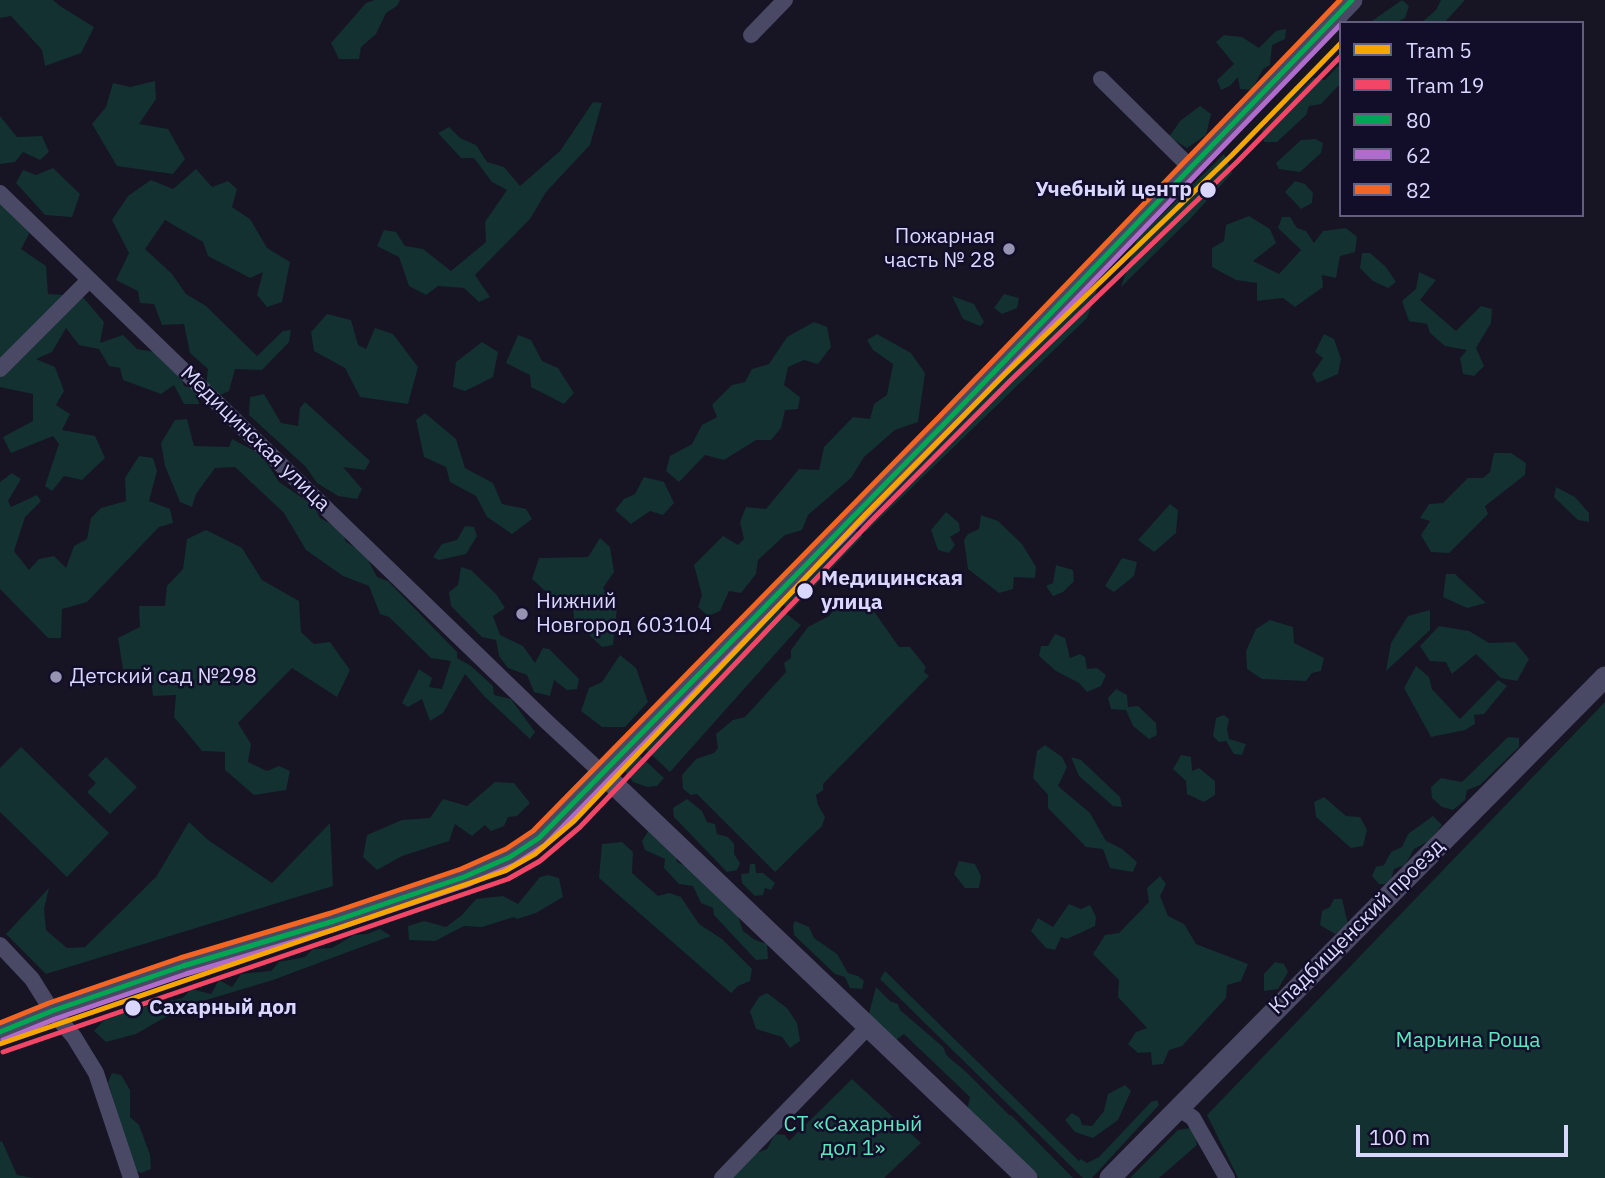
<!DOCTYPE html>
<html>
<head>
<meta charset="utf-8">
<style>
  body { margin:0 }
  #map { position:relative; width:1605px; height:1178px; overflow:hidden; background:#171424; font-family:"IBM Plex Sans",sans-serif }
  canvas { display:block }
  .legend { position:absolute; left:1339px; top:21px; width:245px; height:196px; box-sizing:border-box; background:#120e2a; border:2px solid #625e7f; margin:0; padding:9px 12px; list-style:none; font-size:21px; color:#dad7ff }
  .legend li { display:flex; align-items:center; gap:14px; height:35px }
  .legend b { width:35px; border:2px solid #625e7f }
  .scale { position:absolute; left:1356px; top:1125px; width:212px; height:32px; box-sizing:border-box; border:4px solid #dad7ff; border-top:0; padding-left:9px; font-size:21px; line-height:24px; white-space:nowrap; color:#dad7ff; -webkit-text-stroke:5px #120e2a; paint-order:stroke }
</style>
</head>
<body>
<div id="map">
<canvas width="1605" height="1178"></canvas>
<ul class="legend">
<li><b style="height:9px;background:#f7a600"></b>Tram 5</li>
<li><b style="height:9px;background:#f34667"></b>Tram 19</li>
<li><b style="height:9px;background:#00a651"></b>80</li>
<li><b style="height:9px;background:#b06ccc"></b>62</li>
<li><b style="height:9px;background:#f26522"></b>82</li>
</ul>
<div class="scale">100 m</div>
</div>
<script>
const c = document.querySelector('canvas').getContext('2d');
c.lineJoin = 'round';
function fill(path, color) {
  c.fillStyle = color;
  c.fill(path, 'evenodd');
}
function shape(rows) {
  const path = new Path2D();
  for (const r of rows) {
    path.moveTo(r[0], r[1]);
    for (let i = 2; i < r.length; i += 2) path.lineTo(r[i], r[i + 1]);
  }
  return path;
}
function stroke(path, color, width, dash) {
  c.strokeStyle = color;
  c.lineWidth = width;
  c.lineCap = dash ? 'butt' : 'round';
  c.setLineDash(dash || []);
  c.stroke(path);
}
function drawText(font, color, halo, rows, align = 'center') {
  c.font = font + ' "IBM Plex Sans",sans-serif';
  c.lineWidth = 5;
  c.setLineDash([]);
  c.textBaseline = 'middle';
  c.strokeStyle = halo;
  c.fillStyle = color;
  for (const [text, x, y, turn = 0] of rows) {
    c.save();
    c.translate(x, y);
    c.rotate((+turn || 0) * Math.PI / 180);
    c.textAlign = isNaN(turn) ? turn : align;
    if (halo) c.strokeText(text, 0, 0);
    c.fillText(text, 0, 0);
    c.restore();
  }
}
fill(shape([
  [0,0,53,0,60,6,94,27,81,53,45,66,42,50,11,16,0,18],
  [375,0,400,0,397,6,386,13,376,34,361,47,359,59,339,59,331,43,366,3],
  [1402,0,1409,6,1405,18,1395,23,1369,23],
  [1441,0,1465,0,1444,23,1421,23,1436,10],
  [1286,29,1285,39,1272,45,1270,65,1263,69,1252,90,1240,89,1238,77,1230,86,1221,90,1217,80,1234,64,1216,42,1224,35,1242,37,1259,48,1276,31],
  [1341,63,1341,83,1321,104,1309,106,1306,115,1277,142,1264,142,1262,130,1287,103,1313,78,1325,80],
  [155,81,156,99,139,124,168,129,185,159,173,174,117,166,92,124,106,107,113,83,130,87],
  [593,102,602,103,590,145,546,192,530,219,475,275,490,297,479,302,464,288,438,286,426,295,409,286,399,257,377,246,384,230,396,232,405,246,423,249,451,271,486,242,485,222,507,190,492,182,474,158,461,158,438,133,449,127,460,138,476,145,487,162,504,167,520,186,560,151],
  [1200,106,1211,114,1206,135,1187,148,1169,137,1180,121],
  [0,116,17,137,42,136,49,152,40,160,23,152,15,162,0,164],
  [1315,139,1323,143,1321,153,1300,172,1279,169,1276,163,1301,140],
  [1224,154,1232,173,1191,218,1121,287,1137,239],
  [53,168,80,194,72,217,45,215,16,183,23,170,36,175],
  [196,169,212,187,228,181,237,189,232,207,250,219,267,248,290,262,282,302,267,307,257,295,263,272,250,278,208,256,203,242,165,220,145,249,172,274,186,294,206,306,257,356,283,331,291,330,289,342,262,370,235,369,229,391,216,397,206,386,208,369,190,353,184,324,162,325,154,304,140,303,138,291,116,280,129,253,112,220,128,196,151,180,173,189],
  [1295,181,1305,184,1313,193,1312,203,1301,209,1285,192],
  [0,203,25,224,29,234,21,249,46,266,48,294,82,296,104,322,100,343,123,335,137,349,156,352,180,375,184,386,196,389,199,404,184,404,174,385,161,394,123,380,120,368,109,366,99,349,79,345,66,328,52,352,36,359,55,367,64,391,56,405,70,414,62,430,95,436,105,458,82,480,64,476,52,491,45,486,59,444,53,436,11,453,3,437,33,421,33,394,0,387],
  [1249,216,1270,229,1276,243,1253,261,1279,274,1301,250,1278,228,1282,217,1290,217,1297,228,1306,231,1314,243,1323,231,1346,228,1357,237,1355,252,1340,256,1336,278,1322,275,1323,287,1295,307,1283,298,1257,301,1257,283,1236,280,1212,267,1212,248,1224,241,1226,225],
  [1362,253,1370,253,1386,267,1396,282,1388,288,1373,281,1360,268],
  [1419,272,1436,280,1420,300,1456,331,1481,306,1492,309,1491,323,1476,348,1484,366,1474,376,1463,374,1460,358,1467,350,1445,346,1430,333,1427,324,1409,321,1402,301,1416,289],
  [1091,287,1097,291,1087,318,866,532,855,522],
  [1004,294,1019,298,1017,308,1002,314,994,308],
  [952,296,974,304,984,322,980,326,963,319],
  [327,314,351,320,358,345,366,349,375,328,393,334,418,367,408,404,360,397,345,368,314,351,311,332],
  [814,322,827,327,831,347,818,364,804,360,788,367,784,385,800,397,798,409,785,410,781,428,771,440,756,440,724,460,705,455,679,482,666,471,670,456,692,444,702,425,717,417,712,405,732,385,745,382,752,369,769,364,787,337],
  [877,334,911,353,925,373,918,422,895,430,864,457,851,478,808,515,802,530,785,535,758,560,756,574,741,593,729,591,720,611,708,616,698,607,702,595,694,565,723,536,738,545,744,539,740,522,746,507,766,509,799,469,819,470,824,447,853,417,870,419,874,404,887,395,893,364,873,350,867,340],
  [1324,334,1334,339,1341,359,1338,374,1317,383,1312,374,1323,358,1315,352],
  [518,335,531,340,542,361,558,368,574,393,564,404,531,387,530,375,506,363],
  [482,342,498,352,493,377,465,391,453,387,456,362],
  [264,394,281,423,298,426,300,408,305,402,370,461,365,470,343,467,362,489,357,499,338,496,317,483,306,467,249,415,250,397],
  [425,413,456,439,465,468,493,483,502,504,526,509,532,519,512,534,487,517,476,496,450,482,446,467,424,457,416,420],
  [187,419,194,446,229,447,232,439,262,455,279,482,314,506,320,518,342,530,346,542,364,552,377,577,388,581,457,652,457,658,471,666,493,686,494,695,511,699,535,732,530,739,485,697,465,674,443,713,430,721,422,699,408,707,402,703,419,669,432,678,429,687,442,689,451,661,431,658,389,617,380,614,369,586,343,576,306,550,284,513,235,467,215,468,196,494,192,507,180,502,165,466,161,443,175,420],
  [1494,453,1511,453,1526,463,1525,475,1485,506,1488,514,1449,553,1431,552,1421,535,1430,521,1420,518,1429,504,1443,503,1468,478,1483,478,1490,472],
  [139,456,153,458,157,471,149,501,170,509,173,523,159,527,87,602,62,609,61,638,48,638,0,589,0,482,12,473,21,479,8,501,11,507,37,495,41,501,25,517,14,551,29,570,39,559,54,556,66,568,74,546,87,539,91,518,101,508,126,501,125,478],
  [644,477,664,482,674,503,663,515,650,511,631,524,615,510,624,499,635,494],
  [1556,487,1575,497,1589,513,1589,522,1578,520,1554,497],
  [1170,504,1178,510,1176,533,1154,552,1138,540],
  [946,512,959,523,960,531,950,537,955,545,949,553,938,550,931,530],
  [981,515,998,521,1022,544,1036,567,1035,578,1014,577,1013,589,999,593,968,569,964,540,968,534,979,529],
  [465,526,474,527,477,536,466,554,439,560,433,557,442,544,457,540],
  [850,527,863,536,791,611,778,601],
  [206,530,242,548,262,580,299,601,301,632,314,644,330,642,350,670,337,697,292,668,238,723,251,744,248,762,267,771,279,766,290,771,286,790,254,795,225,770,225,752,202,751,174,717,176,695,153,696,150,669,123,669,118,638,140,627,139,606,165,606,167,586,183,569,187,539],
  [600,538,610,547,614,572,603,588,617,608,613,645,602,647,574,620,573,605,553,598,532,579,539,558,588,557],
  [1122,558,1137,562,1134,576,1114,592,1105,586],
  [1056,565,1073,570,1074,581,1063,592,1053,596,1046,586,1053,583],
  [461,567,471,570,496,594,505,608,493,616,500,635,523,646,535,663,543,648,549,649,579,679,577,689,567,690,554,680,550,696,534,692,527,675,508,668,499,656,496,640,482,637,451,606,449,592,458,585],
  [1446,574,1455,574,1486,603,1467,608,1443,597],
  [854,598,875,613,899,647,910,647,926,667,924,672,929,676,823,784,823,790,816,795,818,805,825,817,822,826,775,872,697,794,691,795,683,789,682,775,696,759,714,753,718,748,716,734,733,720,745,717,786,672,784,663,791,658,791,650,808,627,829,616,841,599],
  [775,605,801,625,670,772,641,745],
  [1430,610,1430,630,1386,671,1391,643,1408,616],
  [1270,620,1293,627,1294,643,1324,658,1321,671,1312,673,1306,681,1262,679,1247,669,1246,651,1256,629],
  [1439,626,1469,631,1489,643,1515,642,1529,659,1517,681,1501,678,1476,654,1452,674,1446,662,1430,661,1420,646],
  [1055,634,1065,638,1070,658,1080,654,1085,657,1087,669,1097,668,1106,675,1101,686,1087,692,1079,683,1056,671,1039,656,1041,646,1048,646],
  [620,655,636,668,648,702,625,727,602,727,581,711,589,688,602,682],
  [1416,666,1429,677,1432,689,1460,719,1498,680,1507,686,1484,714,1474,715,1475,724,1465,730,1431,737,1404,688],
  [1116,689,1127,695,1128,707,1138,706,1156,723,1157,735,1149,739,1133,726,1126,710,1111,709,1108,698],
  [1605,702,1605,1178,1238,1178,1207,1115],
  [1224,715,1229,719,1227,729,1229,739,1246,744,1242,755,1234,754,1226,741,1219,742,1213,736,1216,718],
  [1508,737,1519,738,1519,747,1480,785,1467,790,1465,800,1453,810,1442,807,1432,798,1431,787,1441,778,1462,782],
  [1045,745,1062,757,1067,767,1058,786,1090,813,1106,841,1122,849,1137,862,1133,872,1110,868,1103,849,1086,847,1048,808,1048,795,1033,778,1037,751],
  [21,747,109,833,67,877,0,812,0,768],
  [636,752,664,778,657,786,647,787,633,782,622,767],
  [1181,755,1191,757,1192,771,1199,768,1215,781,1215,795,1204,802,1187,794,1186,781,1173,769],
  [106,757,137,787,110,814,87,792,96,783,88,775],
  [1071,757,1081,760,1120,797,1122,807,1113,806,1079,776],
  [495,782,514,783,530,803,517,816,508,817,504,826,491,831,485,825,472,836,455,824,449,841,402,856,377,870,363,857,367,835,402,820,430,818,443,799,467,806],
  [1324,797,1346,816,1360,817,1367,830,1363,846,1351,848,1316,817,1314,802],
  [687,799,702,811,707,822,715,824,717,834,728,837,734,844,734,854,740,863,737,870,727,872,674,817,673,808],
  [1433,816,1442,825,1429,841,1414,849,1405,865,1394,869,1390,884,1379,884,1372,876,1376,867,1384,865,1391,852,1402,847,1408,834],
  [189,822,208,840,272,883,330,823,333,886,46,974,6,934,49,888,44,909,46,930,67,948,85,947,156,877],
  [649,830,675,849,677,862,691,869,736,910,743,931,755,940,767,944,768,959,756,960,714,915,713,908,701,903,693,886,679,884,664,868,665,859,645,850,642,841],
  [622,842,633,852,632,873,658,896,669,893,681,897,699,924,722,939,752,969,750,981,738,986,731,993,599,878,602,844],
  [959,861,975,864,981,876,979,888,965,888,954,874],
  [750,864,755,864,756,873,763,873,775,883,771,890,765,888,763,895,755,896,742,883,741,874,749,873],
  [548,875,559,878,563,897,536,913,517,919,514,917,482,927,464,926,435,941,409,940,408,926,424,921,446,927,462,915,476,899,503,896,518,904,540,877],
  [1160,876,1166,884,1160,896,1168,916,1184,924,1196,944,1248,964,1241,981,1227,985,1226,998,1182,1046,1169,1050,1163,1064,1152,1065,1151,1052,1138,1053,1128,1044,1136,1032,1147,1028,1118,997,1119,980,1093,954,1105,935,1119,933,1149,902,1147,888],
  [1334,899,1342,899,1348,924,1335,934,1320,925,1322,911,1330,907],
  [1069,904,1081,909,1090,905,1096,917,1095,926,1067,939,1061,937,1055,950,1046,948,1031,931,1038,918,1053,927],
  [795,921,809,927,814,938,837,954,848,973,858,976,864,981,862,989,850,988,845,977,835,974,794,935,793,925],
  [380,929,391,936,273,980,183,1007,136,1034,106,1042,94,1031,104,1020,127,1012,135,1015,142,1007,183,998,191,989,211,994,219,980,232,987,241,974,271,971,279,962,305,957,313,949,332,948,354,935,367,934],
  [1275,962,1284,964,1288,972,1278,989,1264,991,1264,974],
  [885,971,1079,1161,1081,1159,1087,1163,1099,1157,1151,1102,1157,1100,1159,1105,1092,1178,1083,1178,880,979],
  [876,987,890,1001,898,1004,900,1010,943,1047,947,1056,964,1070,1009,1115,1012,1116,1073,1178,1040,1178,1033,1174,967,1111,970,1097,904,1034,893,1042,868,1017],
  [767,993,787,1008,797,1023,800,1041,790,1048,782,1037,756,1029,750,1011,759,997],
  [112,1073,121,1075,130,1090,130,1117,139,1125,150,1155,151,1169,141,1173,135,1170,108,1082],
  [852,1079,921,1143,884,1178,732,1178,751,1155,767,1149,775,1134,785,1135,789,1141],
  [1125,1085,1131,1091,1118,1120,1093,1138,1075,1132,1065,1120,1072,1113,1080,1118,1082,1125,1092,1126,1104,1111,1108,1094],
  [1190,1128,1195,1134,1197,1145,1159,1178,1130,1178,1178,1130],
  [2,1141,17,1175,34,1178,0,1178,0,1142]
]), '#123130');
stroke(shape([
  [751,35,785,0],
  [1101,79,1191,168],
  [0,193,547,722,602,773],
  [0,369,89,280],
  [0,945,32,979,52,1011,74,1037,96,1073,131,1178],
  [1178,1108,1193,1118,1227,1178],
  [722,1178,868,1027]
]), '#494965', 16);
stroke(shape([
  [602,773,1027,1178],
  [0,1032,52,1011,183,966,334,921,464,877,510,857,539,838,945,423,1352,0],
  [1110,1178,1605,677]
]), '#494965', 21);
stroke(shape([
  [0,1032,52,1011,183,966,334,921,464,877,510,857,539,838,945,423,1352,0]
]), '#00a651', 5);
stroke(shape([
  [3,1040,55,1019,186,974,336,929,467,885,514,865,545,845,951,429,1341,24]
]), '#b06ccc', 5);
stroke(shape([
  [0,1023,49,1003,180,958,331,913,461,869,506,849,533,831,939,417,1340,0]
]), '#f26522', 5);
stroke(shape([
  [0,1044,505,871,535,854,574,821,865,515,1004,375,1232,155,1341,43]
]), '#f7a600', 5);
stroke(shape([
  [3,1052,508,879,540,861,580,827,871,521,1010,381,1238,161,1341,56]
]), '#f34667', 5);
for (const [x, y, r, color] of [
  [1208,190,9,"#dad7ff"],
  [1009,249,7,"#9693b2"],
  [805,591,9,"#dad7ff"],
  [522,614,7,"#9693b2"],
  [56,677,7,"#9693b2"],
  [133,1008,9,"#dad7ff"]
]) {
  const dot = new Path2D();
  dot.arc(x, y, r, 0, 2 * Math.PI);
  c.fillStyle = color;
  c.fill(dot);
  stroke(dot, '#120e2a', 2.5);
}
drawText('bold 21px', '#dad7ff', '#120e2a', [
  ["Учебный центр",1192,190,"right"],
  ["Медицинская",821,579],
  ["улица",821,603],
  ["Сахарный дол",149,1008]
], 'left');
drawText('21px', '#dad7ff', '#120e2a', [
  ["Пожарная",995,237,"right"],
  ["часть № 28",995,261,"right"],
  ["Нижний",536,602],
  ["Новгород 603104",536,626],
  ["Детский сад №298",70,677]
], 'left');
drawText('21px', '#dad7ff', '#120e2a', [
  ["Медицинская улица",255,439,44],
  ["Кладбищенский проезд",1357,927,-45]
]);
drawText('21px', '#5ae9bf', '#120e2a', [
  ["Марьина Роща",1468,1041],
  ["СТ «Сахарный",853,1125],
  ["дол 1»",853,1149]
]);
</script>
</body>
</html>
